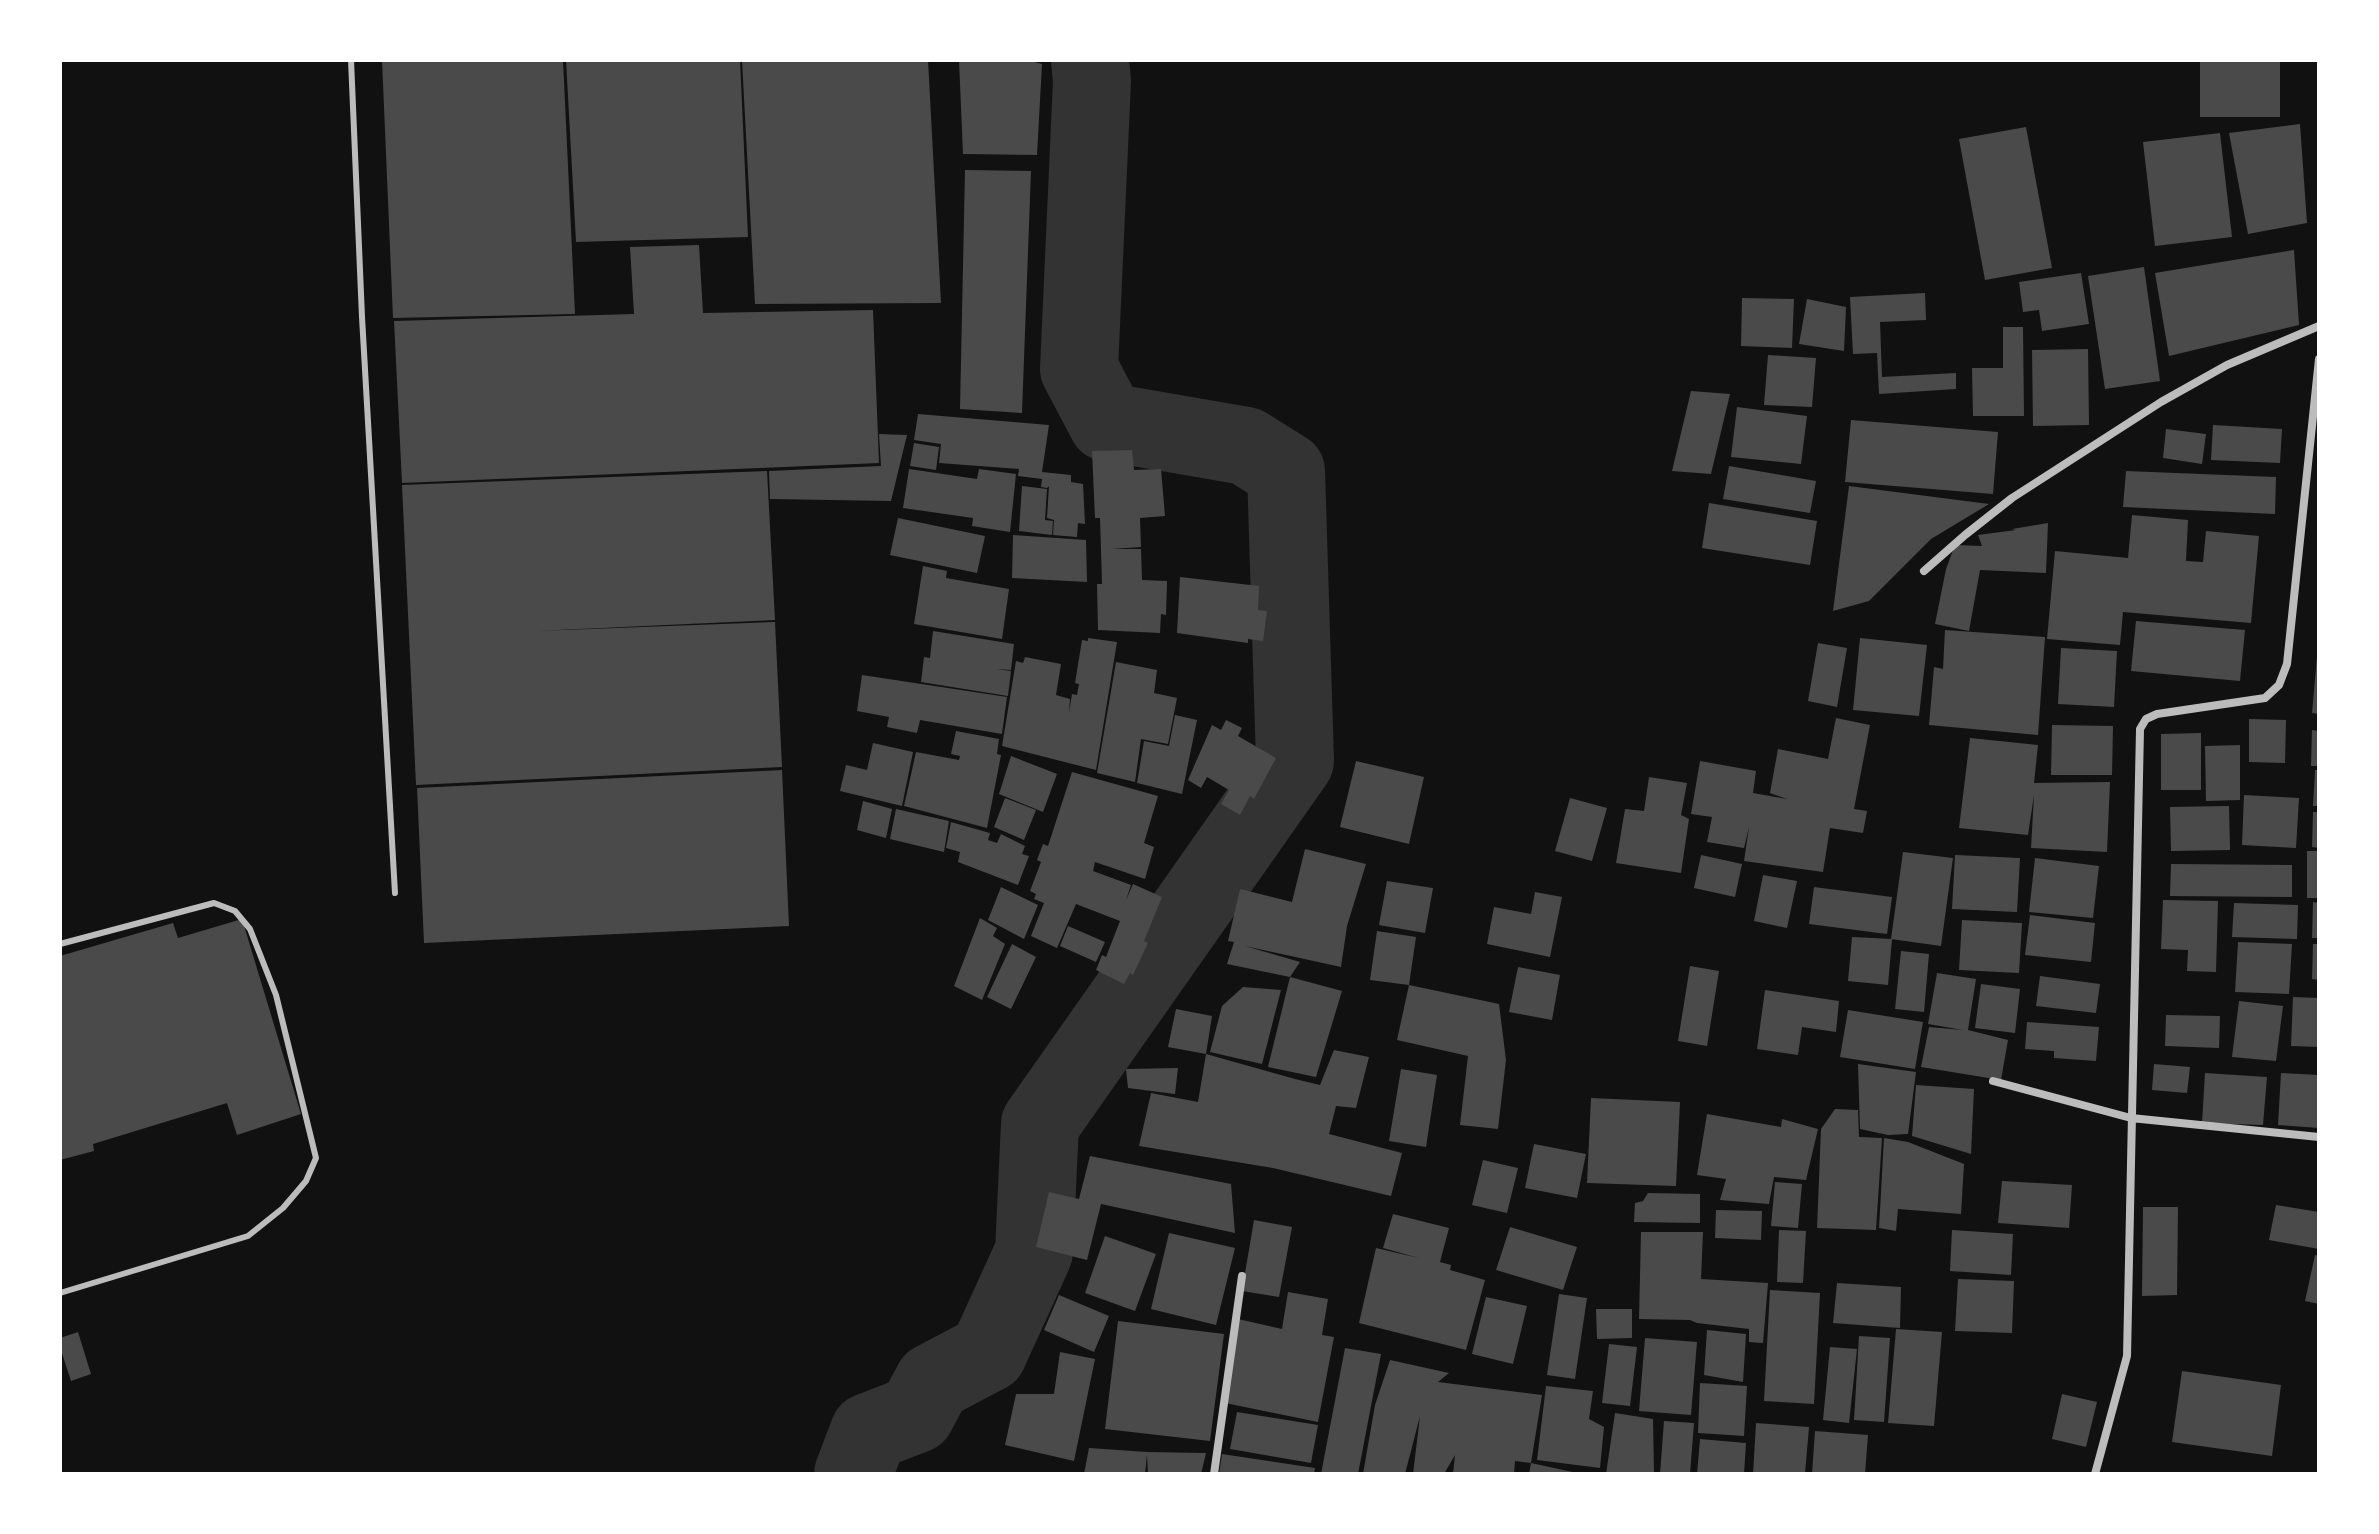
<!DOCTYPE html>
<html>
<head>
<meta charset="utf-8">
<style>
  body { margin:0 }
  #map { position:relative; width:2379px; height:1534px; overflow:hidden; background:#111; font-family:Roboto,sans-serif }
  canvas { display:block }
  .frame { position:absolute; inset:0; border:62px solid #fff; pointer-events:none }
</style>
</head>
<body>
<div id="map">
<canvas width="2379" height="1534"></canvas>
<div class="frame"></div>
</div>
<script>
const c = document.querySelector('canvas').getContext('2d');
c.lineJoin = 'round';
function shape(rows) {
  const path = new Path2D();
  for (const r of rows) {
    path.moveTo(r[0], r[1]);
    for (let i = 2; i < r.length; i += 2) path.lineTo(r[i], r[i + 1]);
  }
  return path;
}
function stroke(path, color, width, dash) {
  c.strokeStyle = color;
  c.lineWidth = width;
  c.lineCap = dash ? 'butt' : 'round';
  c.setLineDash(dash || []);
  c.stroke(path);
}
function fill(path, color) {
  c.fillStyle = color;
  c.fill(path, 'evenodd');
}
stroke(shape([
  [853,1474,869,1432,916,1414,933,1382,988,1353,1034,1252,1040,1124,1295,761,1286,471,1246,446,1107,422,1079,369,1092,81,1090,60]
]), '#333', 78);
fill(shape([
  [382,60,563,60,575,314,393,318],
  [566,60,740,60,748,237,576,242],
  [742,60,928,60,941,303,755,304],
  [959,60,1034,60,1034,62,1042,64,1037,155,963,154],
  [2200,60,2280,60,2280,117,2200,117],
  [2300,124,2307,223,2248,234,2229,133],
  [2026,127,2052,268,1985,280,1959,139],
  [2220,133,2232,237,2155,246,2143,142],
  [965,170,1031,171,1022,413,960,409],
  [699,245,703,313,873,310,879,463,402,483,394,321,634,314,630,247],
  [2294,250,2299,325,2169,356,2155,273],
  [2144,267,2160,381,2105,389,2088,276],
  [2081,273,2089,324,2042,331,2039,310,2023,312,2019,282],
  [1925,293,1926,320,1880,322,1882,377,1956,373,1956,389,1879,394,1877,353,1853,354,1850,297],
  [1742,298,1794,299,1792,348,1741,346],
  [1807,299,1846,307,1844,351,1799,344],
  [2003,327,2023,327,2024,416,1973,416,1972,368,2003,368],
  [2088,349,2089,425,2033,426,2032,350],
  [1768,355,1816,358,1812,407,1764,405],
  [1691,391,1730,394,1711,474,1672,471],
  [1737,407,1807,416,1801,464,1731,457],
  [918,414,1049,425,1042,472,1071,475,1071,482,1083,484,1085,524,1078,523,1077,537,1053,535,1054,520,1047,518,1049,486,1047,488,1041,487,1042,479,1018,476,1019,469,939,463,941,444,914,440],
  [1851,420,1998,432,1993,494,1845,482],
  [2213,425,2282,429,2280,463,2211,460],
  [2166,429,2206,434,2202,464,2163,458],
  [879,434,907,435,891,501,770,499,769,471,881,466],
  [914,443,939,447,936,470,910,466],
  [1132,450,1134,470,1161,469,1165,516,1140,518,1141,547,1111,549,1141,549,1142,580,1167,581,1166,615,1161,614,1160,633,1098,630,1097,584,1102,584,1101,550,1100,518,1095,518,1092,451],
  [1729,466,1816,481,1810,513,1723,499],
  [909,469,977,479,979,469,1016,474,1010,532,972,526,973,518,903,508],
  [767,471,775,620,536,631,775,622,782,767,416,785,402,485],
  [2126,471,2276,477,2275,514,2123,507],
  [1022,486,1047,489,1045,520,1053,521,1052,535,1019,531],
  [1849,486,1989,504,1931,539,1869,601,1833,611],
  [1709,503,1817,521,1810,565,1702,548],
  [2132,515,2188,520,2186,561,2203,562,2206,531,2259,536,2251,623,2123,612,2120,645,2047,639,2055,551,2128,558],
  [898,518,985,536,977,573,890,555],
  [2048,523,2046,573,1980,570,1969,631,1935,624,1946,569,1955,545,1982,546,1978,535,2016,530,2012,529],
  [1013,535,1086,540,1087,582,1012,578],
  [923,566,947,571,946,578,1009,589,1002,639,914,624],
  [1180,577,1259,586,1258,610,1267,611,1263,641,1248,639,1248,643,1177,633],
  [2136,621,2245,630,2240,681,2131,671],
  [1945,630,2045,637,2038,735,1929,725,1934,667,1943,669],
  [933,631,1014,644,1011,670,996,669,1011,671,1008,696,921,682,924,657,930,658],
  [1088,638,1117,642,1096,770,1002,746,1016,661,1023,663,1025,657,1061,664,1056,695,1070,699,1069,713,1072,694,1077,695,1079,684,1075,683,1082,640,1088,641],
  [1860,638,1927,645,1919,716,1853,710],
  [1818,643,1847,648,1837,707,1808,701],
  [2061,648,2117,651,2114,707,2058,704],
  [2317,656,2319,656,2319,714,2312,713],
  [1116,662,1157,670,1154,693,1177,698,1168,744,1141,739,1135,782,1097,773],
  [862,675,1007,697,1002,734,920,720,917,733,887,727,889,717,857,711],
  [1175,715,1197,720,1182,794,1137,783,1144,741,1169,746],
  [1836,718,1870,725,1854,809,1867,811,1863,833,1830,828,1823,872,1744,861,1749,827,1744,848,1707,842,1712,817,1691,814,1700,761,1756,771,1753,793,1787,799,1770,793,1778,749,1828,759],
  [2249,719,2286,720,2285,763,2249,762],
  [1226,720,1242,728,1238,736,1276,758,1254,799,1250,796,1240,815,1221,804,1229,790,1207,777,1201,788,1188,780,1212,725,1221,730],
  [2052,725,2113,726,2112,775,2051,775],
  [2312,730,2319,731,2319,766,2311,766],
  [956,731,999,739,997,754,1001,755,987,828,904,806,916,752,959,760,960,756,951,754],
  [2201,733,2201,790,2161,790,2161,734],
  [1970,738,2038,745,2034,783,2110,782,2107,852,2031,848,2034,795,2028,835,1959,828],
  [873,743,913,752,902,806,840,791,846,765,867,770],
  [2240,745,2240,800,2206,801,2205,746],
  [1011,756,1057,774,1043,812,999,794],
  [1356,761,1424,777,1409,844,1340,827],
  [782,770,789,926,424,943,417,788],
  [2315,770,2319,770,2319,806,2313,806],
  [1072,772,1158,796,1144,843,1154,847,1145,879,1095,862,1093,871,1131,885,1126,900,1133,884,1162,897,1144,941,1148,943,1133,975,1130,973,1124,984,1096,970,1102,955,1106,957,1120,921,1076,904,1057,948,1031,936,1044,903,1034,899,1036,894,1030,891,1041,862,1037,860,1043,844,1048,846],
  [1649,777,1687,783,1681,815,1689,819,1681,873,1616,863,1625,809,1644,811],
  [2244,795,2299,798,2296,848,2242,845],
  [1005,798,1036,810,1024,840,994,827],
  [1570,798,1607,808,1592,861,1555,851],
  [863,801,892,809,886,838,857,830],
  [2229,806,2230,850,2171,851,2170,807],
  [896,809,949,821,944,852,890,839],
  [2313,812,2319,812,2319,848,2312,847],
  [951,822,990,833,988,840,997,843,1001,834,1025,846,1022,854,1029,856,1018,885,958,862,960,852,946,848],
  [1305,849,1366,864,1347,926,1341,967,1245,946,1300,962,1290,977,1342,991,1316,1077,1268,1067,1290,977,1227,964,1234,942,1228,941,1240,889,1292,902],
  [2307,851,2319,851,2319,898,2307,898],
  [1903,852,1953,858,1941,946,1891,939],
  [1701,855,1742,864,1735,897,1694,888],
  [1955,855,2020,858,2017,912,1952,909],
  [2035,858,2099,866,2093,918,2029,912],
  [2171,864,2292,865,2292,897,2170,896],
  [1763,875,1797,881,1787,928,1754,921],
  [1387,881,1433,888,1425,933,1379,925],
  [1001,887,1038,905,1024,939,988,920],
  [1814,887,1892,897,1887,934,1809,924],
  [1535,892,1562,897,1550,957,1487,944,1494,907,1531,914],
  [2163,900,2218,901,2216,972,2187,971,2188,950,2161,949],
  [2313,902,2319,903,2319,938,2312,938],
  [2234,903,2298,905,2297,939,2232,937],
  [2030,915,2095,923,2091,962,2025,955],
  [980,918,997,928,993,936,1005,944,982,1000,954,986],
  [242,919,301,1114,237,1135,227,1103,93,1144,94,1151,60,1160,60,956,173,923,178,938],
  [1962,920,2022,923,2019,973,1959,970],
  [1068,926,1105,942,1096,962,1060,946],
  [1377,931,1416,937,1409,985,1370,980],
  [1852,937,1892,939,1888,985,1848,981],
  [2238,942,2292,944,2289,994,2235,992],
  [1012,944,1036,957,1011,1009,987,997],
  [2313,944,2319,944,2319,980,2312,979],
  [1901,951,1929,954,1924,1012,1895,1009],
  [1690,966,1719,971,1707,1046,1678,1041],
  [1518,967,1560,975,1552,1020,1509,1012],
  [1937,973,1976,979,1968,1030,2008,1040,2001,1080,1921,1067,1929,1027,1963,1030,1928,1024],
  [2040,976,2100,984,2096,1013,2036,1006],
  [1981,984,2020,989,2015,1033,1975,1028],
  [1409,985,1499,1004,1506,1060,1498,1129,1460,1125,1468,1056,1397,1040],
  [1243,987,1281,990,1262,1064,1210,1052,1222,1006],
  [1765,990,1839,1001,1836,1032,1802,1027,1798,1055,1757,1049],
  [2293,997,2319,998,2319,1047,2291,1046],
  [2239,1001,2283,1006,2276,1061,2232,1057],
  [1176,1009,1212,1016,1206,1054,1295,1079,1320,1085,1334,1050,1369,1057,1356,1108,1336,1106,1329,1134,1402,1153,1391,1196,1273,1168,1139,1146,1151,1093,1198,1102,1206,1054,1168,1047],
  [1848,1010,1923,1022,1915,1069,1840,1057],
  [2166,1015,2220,1016,2219,1048,2165,1046],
  [2027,1022,2099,1027,2096,1061,2054,1058,2054,1051,2025,1049],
  [1858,1064,1916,1072,1908,1134,1888,1135,1860,1129],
  [2154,1064,2190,1067,2187,1093,2152,1090],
  [1178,1068,1175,1094,1128,1088,1126,1069],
  [1401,1069,1437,1075,1426,1147,1389,1141],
  [2205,1073,2267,1077,2263,1125,2202,1123],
  [2281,1073,2319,1075,2319,1128,2278,1125],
  [1916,1085,1974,1089,1971,1154,1912,1136],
  [1591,1098,1680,1102,1676,1186,1587,1183],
  [1835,1109,1858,1110,1859,1137,1882,1138,1876,1230,1817,1228,1821,1129],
  [1707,1114,1781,1127,1782,1119,1818,1129,1806,1180,1774,1177,1769,1204,1720,1200,1726,1179,1697,1175],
  [1884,1138,1908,1142,1964,1164,1961,1214,1898,1209,1896,1231,1879,1228],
  [1534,1144,1586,1154,1577,1198,1525,1188],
  [1090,1156,1231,1184,1235,1233,1101,1204,1087,1260,1036,1247,1049,1192,1079,1199],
  [1483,1160,1518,1168,1507,1213,1472,1205],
  [2002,1181,2072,1185,2069,1228,1998,1223],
  [1775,1182,1802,1184,1798,1228,1771,1226],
  [1648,1193,1700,1194,1700,1223,1634,1222,1635,1203,1643,1201],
  [2276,1205,2319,1212,2319,1249,2269,1240],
  [2143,1207,2178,1207,2177,1295,2142,1296],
  [1716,1210,1762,1211,1761,1240,1715,1238],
  [1393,1214,1449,1228,1440,1262,1451,1265,1450,1270,1485,1280,1466,1350,1359,1323,1376,1248,1419,1258,1383,1248],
  [1254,1220,1292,1227,1279,1297,1242,1291],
  [1510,1227,1577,1247,1563,1290,1496,1270],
  [1779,1230,1806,1231,1803,1283,1777,1282],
  [1952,1230,2013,1234,2011,1275,1950,1271],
  [1641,1232,1703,1232,1701,1279,1768,1283,1763,1343,1749,1342,1749,1329,1697,1323,1690,1320,1639,1319],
  [1169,1233,1235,1248,1216,1325,1151,1309],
  [1105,1236,1156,1254,1135,1311,1085,1293],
  [2315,1255,2319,1256,2319,1304,2305,1301],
  [1958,1279,2014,1281,2012,1333,1955,1331],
  [1837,1283,1901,1287,1900,1328,1833,1323],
  [1770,1290,1820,1293,1814,1404,1764,1401],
  [1288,1292,1328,1299,1322,1335,1334,1337,1318,1422,1225,1403,1238,1319,1282,1329],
  [1559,1294,1587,1298,1575,1379,1547,1375],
  [1059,1295,1109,1316,1094,1352,1044,1330],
  [1486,1297,1527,1306,1513,1364,1472,1354],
  [1596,1309,1632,1309,1632,1338,1597,1339],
  [1118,1321,1224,1334,1210,1441,1105,1429],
  [1896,1329,1942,1332,1934,1426,1888,1423],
  [1707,1330,1746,1334,1743,1382,1704,1375],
  [78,1332,91,1374,71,1381,60,1347,60,1338],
  [1859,1336,1890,1338,1884,1422,1854,1420],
  [1645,1338,1697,1342,1691,1415,1639,1411],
  [1609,1344,1637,1347,1630,1406,1602,1403],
  [1830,1347,1857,1349,1849,1423,1823,1420],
  [1345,1348,1381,1354,1358,1474,1321,1474],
  [1060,1352,1095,1359,1074,1461,1005,1445,1016,1394,1054,1394],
  [1390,1360,1449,1373,1438,1382,1542,1395,1531,1463,1582,1474,1529,1474,1531,1463,1515,1461,1514,1474,1453,1474,1455,1455,1444,1474,1413,1474,1420,1416,1405,1474,1363,1474,1375,1405],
  [2182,1371,2281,1385,2272,1456,2172,1442],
  [1700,1383,1747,1386,1744,1436,1698,1433],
  [1546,1386,1593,1391,1589,1419,1604,1427,1600,1468,1537,1460],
  [2062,1394,2097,1402,2086,1447,2052,1439],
  [1237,1412,1318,1425,1311,1463,1230,1449],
  [1615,1413,1653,1419,1654,1474,1606,1474],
  [1664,1421,1694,1423,1690,1474,1660,1474],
  [1756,1423,1809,1427,1805,1474,1753,1474],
  [1815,1431,1868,1435,1865,1474,1812,1474],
  [1700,1439,1746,1443,1744,1474,1697,1474],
  [1089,1448,1147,1452,1206,1453,1201,1474,1148,1474,1147,1455,1145,1474,1084,1474],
  [1222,1454,1315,1468,1314,1474,1219,1474]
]), '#4a4a4a');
stroke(shape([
  [351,60,362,317,395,893],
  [60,944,214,903,235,911,250,929,276,995,316,1158,306,1181,283,1208,248,1236,60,1293]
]), '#bcbcbc', 6);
stroke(shape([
  [1924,571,1965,535,2012,498,2161,402,2227,365,2319,326],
  [1993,1081,2131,1118,2319,1137],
  [1214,1474,1242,1276],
  [2095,1474,2127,1356,2140,729,2146,719,2157,714,2265,698,2279,685,2287,664,2319,359]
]), '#bcbcbc', 8);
</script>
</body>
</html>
